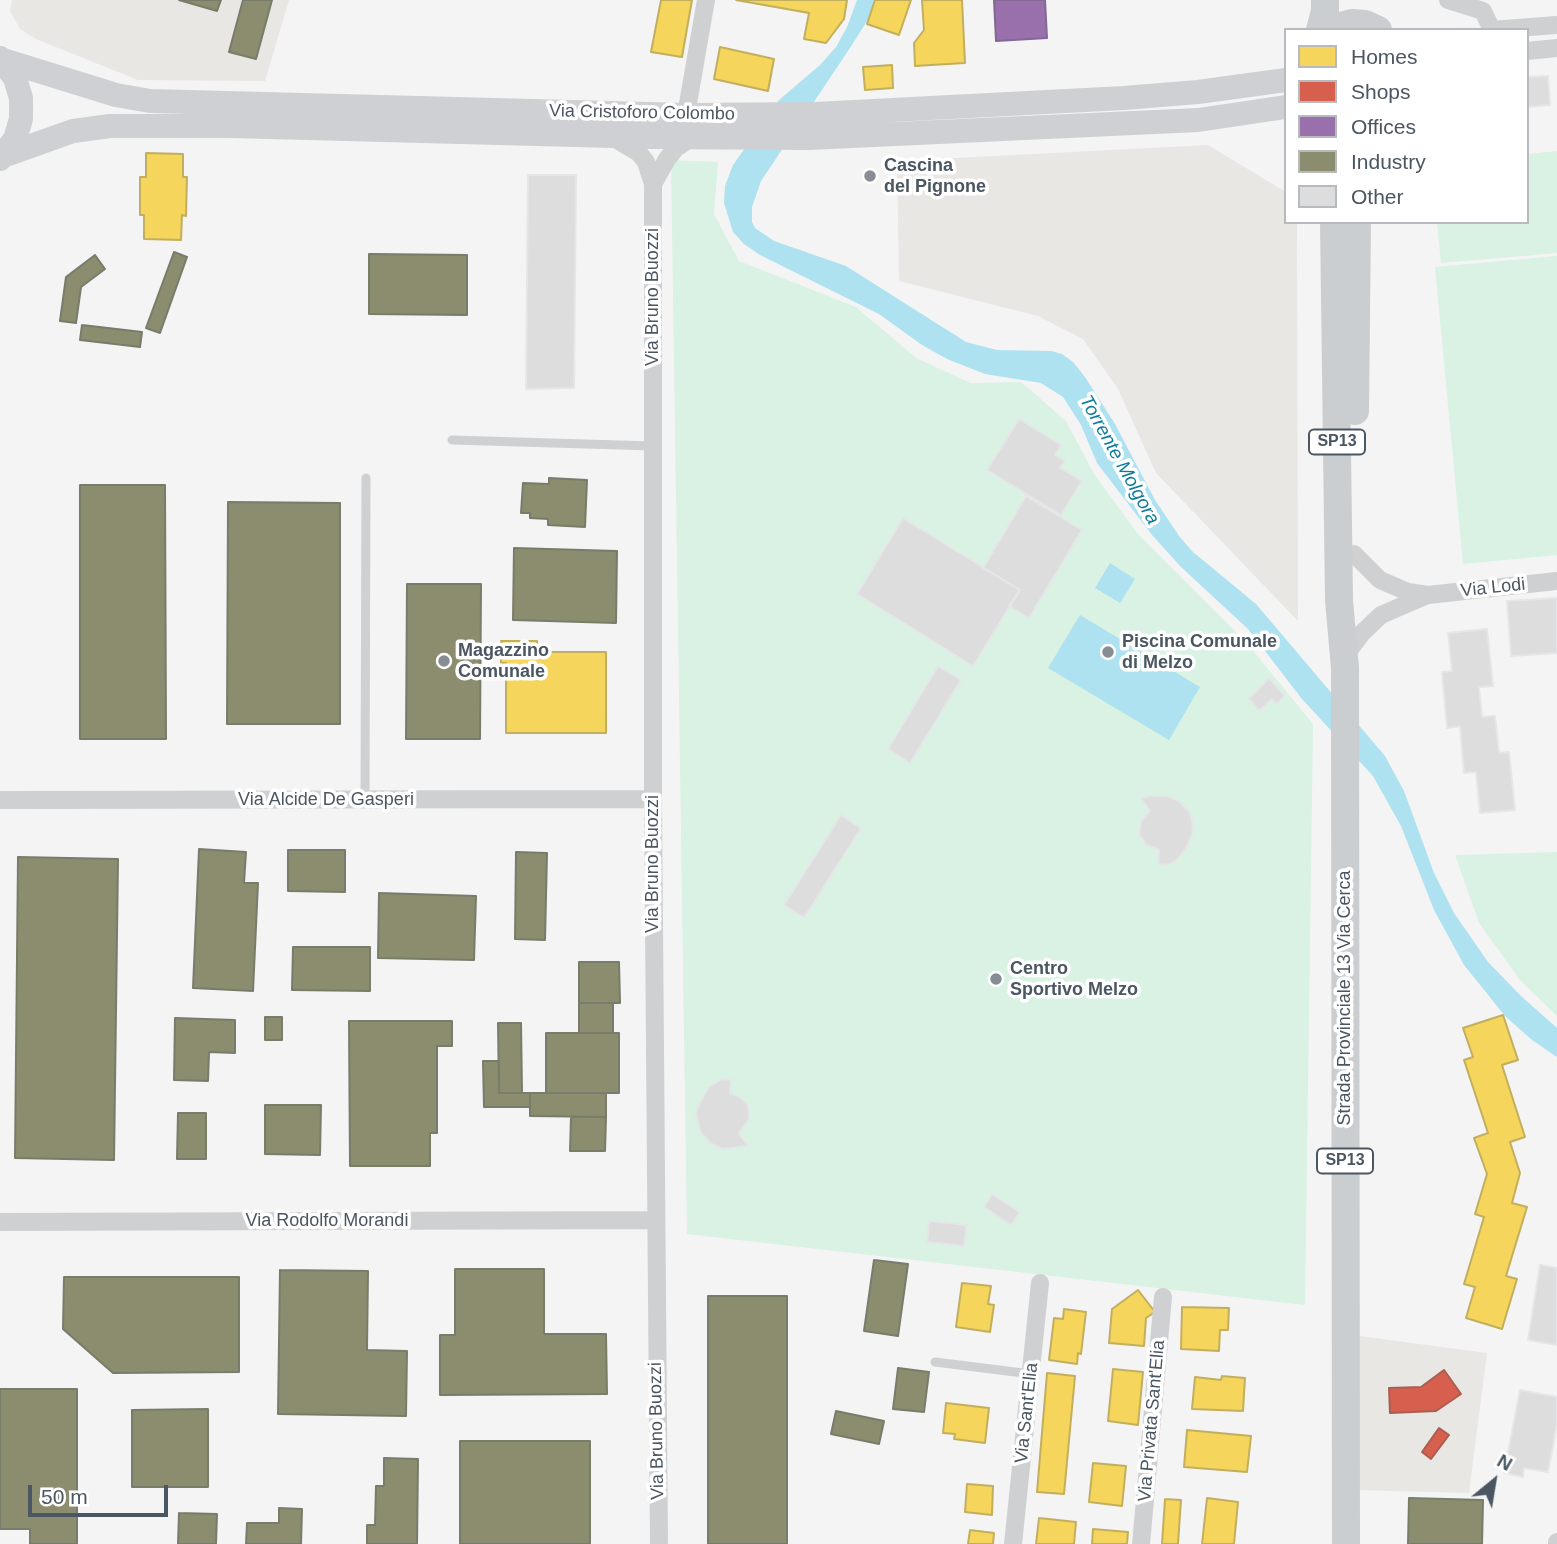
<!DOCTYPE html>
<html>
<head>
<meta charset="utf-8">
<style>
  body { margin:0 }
  #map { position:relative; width:1557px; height:1544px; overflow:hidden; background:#f4f4f4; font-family:Arial,sans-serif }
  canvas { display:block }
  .legend { position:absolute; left:1284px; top:28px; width:245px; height:196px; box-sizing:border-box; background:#fff; border:2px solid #b7bbc0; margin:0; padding:9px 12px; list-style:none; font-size:21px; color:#4a5661 }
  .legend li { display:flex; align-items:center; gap:14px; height:35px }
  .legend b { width:35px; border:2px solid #b7bbc0 }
  .north { position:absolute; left:1459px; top:1446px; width:70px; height:70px; -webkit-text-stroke:5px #fff; paint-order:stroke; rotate:30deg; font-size:19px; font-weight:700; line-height:28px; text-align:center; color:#4a5661 }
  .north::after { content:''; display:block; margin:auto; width:24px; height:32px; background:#4a5661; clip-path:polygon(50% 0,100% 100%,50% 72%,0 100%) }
  .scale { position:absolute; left:28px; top:1485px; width:140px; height:32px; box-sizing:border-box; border:4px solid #4a5661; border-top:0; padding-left:9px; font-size:21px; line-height:24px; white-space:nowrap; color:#4a5661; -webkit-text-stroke:5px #fff; paint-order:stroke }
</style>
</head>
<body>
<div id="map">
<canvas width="1557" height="1544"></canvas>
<ul class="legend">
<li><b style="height:19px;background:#f6d55c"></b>Homes</li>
<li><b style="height:19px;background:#d6604d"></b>Shops</li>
<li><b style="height:19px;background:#9970ab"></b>Offices</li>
<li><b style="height:19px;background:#8c8c6e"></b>Industry</li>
<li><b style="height:19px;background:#ddddde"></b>Other</li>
</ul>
<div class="north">N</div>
<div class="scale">50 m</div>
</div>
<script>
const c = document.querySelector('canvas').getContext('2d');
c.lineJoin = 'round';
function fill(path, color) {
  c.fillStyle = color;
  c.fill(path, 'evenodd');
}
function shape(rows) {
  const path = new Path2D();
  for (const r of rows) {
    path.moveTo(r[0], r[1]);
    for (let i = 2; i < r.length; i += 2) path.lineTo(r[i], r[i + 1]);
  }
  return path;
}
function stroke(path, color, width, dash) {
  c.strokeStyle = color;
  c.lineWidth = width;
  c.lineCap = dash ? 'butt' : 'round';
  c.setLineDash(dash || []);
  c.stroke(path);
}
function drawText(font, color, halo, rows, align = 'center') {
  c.font = font + ' Arial,sans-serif';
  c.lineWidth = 7;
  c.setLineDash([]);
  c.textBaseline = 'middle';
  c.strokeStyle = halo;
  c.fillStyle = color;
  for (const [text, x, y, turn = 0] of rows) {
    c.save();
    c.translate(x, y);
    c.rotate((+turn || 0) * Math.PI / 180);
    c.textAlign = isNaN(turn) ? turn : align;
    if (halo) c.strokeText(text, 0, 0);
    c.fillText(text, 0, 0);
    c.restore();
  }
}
fill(shape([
  [12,0,289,0,265,81,138,80,36,39,20,29,10,11],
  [1208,145,1286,192,1286,222,1297,222,1298,621,1156,473,1118,389,1083,339,1038,316,899,281,897,161],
  [1352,1335,1487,1353,1469,1493,1355,1490]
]), '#e8e7e3');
fill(shape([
  [1557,151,1557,253,1441,263,1437,222,1527,222,1527,154],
  [671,160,718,162,714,214,739,261,856,307,916,358,971,383,1021,382,1066,421,1094,474,1138,534,1246,642,1313,724,1305,1305,687,1234],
  [1557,256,1557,555,1463,564,1435,267],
  [1557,852,1557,1016,1520,980,1479,923,1455,855]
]), '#d9f2e3');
fill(shape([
  [857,0,875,0,867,21,850,48,761,181,752,207,752,222,755,228,774,241,846,266,966,342,997,350,1051,351,1062,354,1073,362,1085,377,1115,424,1155,500,1179,536,1193,552,1256,604,1385,756,1404,791,1434,873,1454,913,1488,962,1521,996,1557,1028,1557,1057,1532,1040,1505,1016,1464,965,1434,910,1401,826,1373,776,1302,699,1248,629,1181,567,1152,535,1097,463,1081,425,1063,397,1041,383,985,374,947,359,922,345,879,314,760,255,744,244,733,232,724,203,725,186,733,165,779,100,820,65,836,47,847,27],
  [1110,563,1135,579,1120,603,1095,588],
  [1080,615,1200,687,1169,740,1048,668]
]), '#aee2f0');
const homes = shape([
  [661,0,692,0,682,57,651,52,661,0],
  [736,0,847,0,844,19,826,43,804,39,809,13,736,0],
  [875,0,911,0,899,35,867,24,875,0],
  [922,0,962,0,965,63,915,66,914,43,924,30,922,0],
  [720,47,774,59,768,91,714,79,720,47],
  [892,65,893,88,865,90,863,67,892,65],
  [146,153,183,154,183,177,187,177,186,216,182,215,181,240,144,239,144,215,140,215,140,177,146,177,146,153],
  [501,641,537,641,537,652,606,652,606,733,506,733,506,663,501,663,501,641],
  [1503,1015,1518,1060,1502,1065,1525,1137,1510,1142,1520,1173,1512,1203,1527,1207,1506,1276,1517,1279,1502,1329,1466,1318,1475,1287,1464,1284,1484,1217,1475,1214,1487,1174,1474,1138,1488,1133,1464,1060,1473,1057,1463,1028,1503,1015],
  [962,1283,991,1286,988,1304,994,1305,990,1332,956,1327,962,1283],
  [1138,1290,1155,1312,1146,1318,1144,1346,1109,1343,1112,1309,1138,1290],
  [1182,1307,1229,1308,1228,1330,1220,1330,1219,1351,1181,1349,1182,1307],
  [1064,1309,1086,1312,1081,1354,1078,1353,1077,1364,1049,1360,1054,1318,1063,1319,1064,1309],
  [1113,1369,1143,1372,1138,1425,1108,1421,1113,1369],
  [1047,1373,1075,1376,1064,1494,1037,1492,1047,1373],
  [1222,1376,1245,1378,1243,1411,1192,1409,1195,1377,1221,1380,1222,1376],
  [946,1403,989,1408,985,1443,954,1439,955,1434,943,1433,946,1403],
  [1187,1430,1251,1436,1247,1472,1184,1467,1187,1430],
  [1093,1463,1126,1466,1122,1506,1089,1502,1093,1463],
  [967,1484,993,1486,992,1515,965,1512,967,1484],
  [1207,1498,1238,1502,1234,1544,1202,1544,1207,1498],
  [1165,1499,1181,1500,1178,1544,1162,1544,1165,1499],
  [1039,1518,1076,1522,1074,1544,1036,1544,1039,1518],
  [1093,1529,1128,1532,1127,1544,1092,1544,1093,1529],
  [970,1530,994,1533,993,1544,968,1544,970,1530]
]);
fill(homes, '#f6d55c');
stroke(homes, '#c2af5e', 2);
const shops = shape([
  [1444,1370,1461,1394,1436,1411,1390,1413,1389,1388,1421,1387,1444,1370],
  [1439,1428,1449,1435,1431,1459,1422,1452,1439,1428]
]);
fill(shops, '#d6604d');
stroke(shops, '#ac5d53', 2);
const offices = shape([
  [994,0,1045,0,1047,38,996,41,994,0]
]);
fill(offices, '#9970ab');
stroke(offices, '#816895', 2);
const industry = shape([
  [179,0,221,0,217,11,179,0],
  [243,0,272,0,256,59,229,52,243,0],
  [174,252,187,257,160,333,146,328,174,252],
  [369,254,467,255,467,315,369,314,369,254],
  [95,255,105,269,81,287,76,323,60,321,66,277,95,255],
  [82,325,142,332,140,347,80,340,82,325],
  [549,478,587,480,585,527,548,525,548,519,530,518,530,513,521,513,523,483,549,484,549,478],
  [80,485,165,485,166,739,80,739,80,485],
  [228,502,340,503,340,724,227,724,228,502],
  [514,548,617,551,616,623,513,620,514,548],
  [407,584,481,584,480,739,406,739,407,584],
  [199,849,246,852,244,883,258,883,253,991,193,988,199,849],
  [288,850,345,850,345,892,288,891,288,850],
  [516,852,547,853,545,940,515,939,516,852],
  [18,857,118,859,114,1160,15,1158,18,857],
  [379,893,476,896,474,960,378,958,379,893],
  [293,947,370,947,370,991,292,990,293,947],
  [579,962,619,962,620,1003,579,1003,579,962],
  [579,1003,613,1003,613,1033,579,1033,579,1003],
  [265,1017,282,1017,282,1040,265,1040,265,1017],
  [175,1018,235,1020,235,1053,209,1052,208,1081,174,1080,175,1018],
  [349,1021,452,1021,452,1046,437,1046,437,1133,430,1133,430,1166,350,1166,349,1021],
  [498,1023,521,1023,522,1093,499,1093,498,1023],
  [546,1033,619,1033,619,1093,546,1093,546,1033],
  [483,1061,499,1061,499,1093,530,1093,530,1107,484,1107,483,1061],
  [530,1093,606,1093,606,1117,530,1116,530,1093],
  [265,1105,321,1105,320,1155,265,1154,265,1105],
  [178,1113,206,1113,206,1159,177,1159,178,1113],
  [571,1117,606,1117,605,1151,570,1151,571,1117],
  [874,1260,908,1264,898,1336,864,1331,874,1260],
  [455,1269,544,1269,544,1334,606,1334,607,1394,440,1395,440,1335,455,1335,455,1269],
  [280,1270,368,1271,367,1350,407,1351,406,1416,278,1414,280,1270],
  [64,1277,239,1277,239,1372,113,1373,63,1329,64,1277],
  [708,1296,787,1296,787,1544,708,1544,708,1296],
  [898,1368,929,1372,924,1412,893,1409,898,1368],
  [0,1389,77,1389,77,1544,30,1544,30,1529,0,1529,0,1389],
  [208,1409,208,1487,132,1487,132,1410,208,1409],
  [836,1411,884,1421,879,1444,831,1434,836,1411],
  [460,1441,590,1441,590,1544,460,1544,460,1441],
  [384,1458,418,1459,417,1544,367,1544,367,1525,375,1525,376,1486,384,1486,384,1458],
  [1409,1498,1483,1500,1482,1544,1408,1544,1409,1498],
  [279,1508,302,1509,301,1544,246,1544,247,1523,279,1523,279,1508],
  [179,1513,217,1514,216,1544,178,1544,179,1513]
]);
fill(industry, '#8c8c6e');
stroke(industry, '#787c6a', 2);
const building = shape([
  [1548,76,1550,105,1527,107,1527,77,1548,76],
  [528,175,576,175,574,388,526,389,528,175],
  [1019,419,1061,445,1055,455,1065,461,1060,468,1082,481,1061,515,987,470,1019,419],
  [1026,496,1082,530,1029,618,1009,606,1020,590,983,568,1026,496],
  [903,518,1020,590,973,666,857,594,903,518],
  [1557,598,1557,653,1511,656,1507,601,1557,598],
  [1487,629,1493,686,1479,687,1482,717,1495,716,1499,753,1509,752,1515,810,1480,813,1476,772,1464,773,1460,726,1447,728,1442,672,1452,671,1448,633,1487,629],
  [938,666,961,680,910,763,888,749,938,666],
  [1269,678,1285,696,1276,704,1272,699,1259,711,1249,699,1269,678],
  [1149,796,1167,796,1179,801,1190,813,1192,821,1193,831,1187,847,1176,861,1167,865,1158,864,1159,850,1147,845,1139,835,1141,821,1150,811,1141,798,1149,796],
  [841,815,861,828,804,918,784,905,841,815],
  [722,1079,731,1080,730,1094,738,1096,748,1105,749,1119,739,1133,748,1146,722,1149,710,1143,700,1131,696,1113,699,1104,709,1087,722,1079],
  [992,1194,1020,1212,1011,1225,984,1207,992,1194],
  [929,1221,967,1225,964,1246,927,1242,929,1221],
  [1540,1265,1557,1268,1557,1345,1528,1340,1540,1265],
  [1520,1390,1557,1397,1557,1424,1548,1472,1524,1468,1523,1477,1504,1473,1520,1390]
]);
fill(building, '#ddddde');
stroke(building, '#e5e6e7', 2);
stroke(shape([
  [452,440,653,446],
  [365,800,366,478],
  [935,1362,1031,1374]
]), '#ced0d2', 9);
stroke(shape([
  [1448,0,1483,11,1492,30],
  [1491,30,1557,25],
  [1527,51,1557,48],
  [686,115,706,0],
  [614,138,639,153,646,162,653,184,653,799,659,1544],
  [653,184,667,159,676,148,691,138],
  [1354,554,1380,580,1408,592,1428,595,1557,581],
  [1347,653,1362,633,1381,615,1425,596],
  [0,800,653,799],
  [0,1222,655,1220],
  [1013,1544,1040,1283],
  [1141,1544,1163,1297],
  [1557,1544,1557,1542]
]), '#ced0d2', 18);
stroke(shape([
  [0,58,15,78,21,98,21,119,15,139,0,159],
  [3,60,116,95,150,101,686,115,815,114,1124,98,1198,92,1286,80],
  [3,156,73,131,110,126,230,126,652,137,809,138,1198,120,1286,107]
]), '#ced0d4', 24);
stroke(shape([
  [1320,30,1325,11,1325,0],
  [1326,30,1352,23,1365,24,1378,30],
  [1334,222,1339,600,1345,668,1346,1544],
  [1355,411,1357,222]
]), '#caced1', 28);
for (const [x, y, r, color] of [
  [870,176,7,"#868d94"],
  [1108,652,7,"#868d94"],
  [444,661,7,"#868d94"],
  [996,979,7,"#868d94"]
]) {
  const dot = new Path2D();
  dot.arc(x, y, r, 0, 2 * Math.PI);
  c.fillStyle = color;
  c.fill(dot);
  stroke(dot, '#fff', 2.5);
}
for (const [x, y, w] of [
  [1337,442,56],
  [1345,1161,56]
]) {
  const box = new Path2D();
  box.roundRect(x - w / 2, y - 12.5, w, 25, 5);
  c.fillStyle = '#fff';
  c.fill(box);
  stroke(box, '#4a5661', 2);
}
drawText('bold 16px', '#4a5661', null, [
  ["SP13",1337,442],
  ["SP13",1345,1161]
]);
drawText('18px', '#4a5661', '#fff', [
  ["Via Cristoforo Colombo",642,113,1],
  ["Via Bruno Buozzi",653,297,-90],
  ["Via Lodi",1493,588,-6],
  ["Via Alcide De Gasperi",326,800],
  ["Via Bruno Buozzi",653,864,-90],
  ["Strada Provinciale 13 Via Cerca",1345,998,-90],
  ["Via Rodolfo Morandi",327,1221],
  ["Via Sant'Elia",1027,1413,-84],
  ["Via Privata Sant'Elia",1152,1421,-85],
  ["Via Bruno Buozzi",657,1431,-91]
]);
drawText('bold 18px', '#4a5661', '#fff', [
  ["Cascina",884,166],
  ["del Pignone",884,187],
  ["Piscina Comunale",1122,642],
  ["di Melzo",1122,663],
  ["Magazzino",458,651],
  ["Comunale",458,672],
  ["Centro",1010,969],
  ["Sportivo Melzo",1010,990]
], 'left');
drawText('italic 19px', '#0c7c9b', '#fff', [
  ["Torrente Molgora",1119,460,61]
]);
</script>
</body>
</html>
